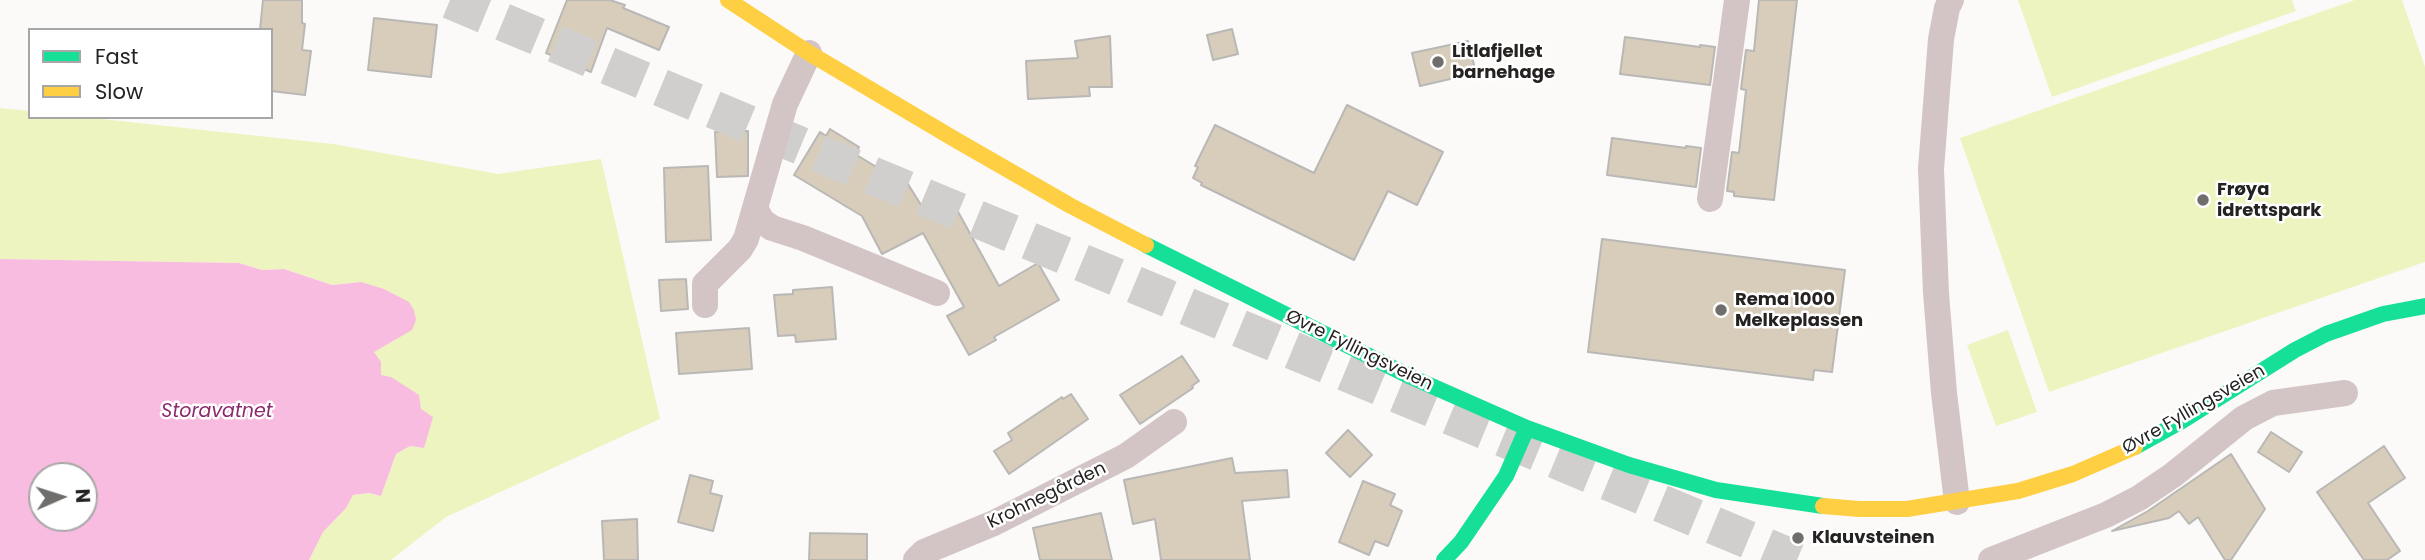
<!DOCTYPE html>
<html>
<head>
<meta charset="utf-8">
<style>
  body { margin:0 }
  #map { position:relative; width:2425px; height:560px; overflow:hidden; background:#fcfaf8; font-family:Poppins,sans-serif }
  canvas { display:block }
  .legend { position:absolute; left:28px; top:28px; width:245px; height:91px; box-sizing:border-box; background:#fff; border:2px solid #a8a7a7; margin:0; padding:9px 12px; list-style:none; font-size:21px; color:#252322 }
  .legend li { display:flex; align-items:center; gap:14px; height:35px }
  .legend b { width:35px; border:2px solid #a8a7a7 }
  .north { position:absolute; left:28px; top:462px; width:70px; height:70px; box-sizing:border-box; background:#fff; border:2px solid #a8a7a7; border-radius:50%; rotate:87deg; font-size:19px; font-weight:700; line-height:28px; text-align:center; color:#252322 }
  .north::after { content:''; display:block; margin:auto; width:24px; height:32px; background:#706e6d; clip-path:polygon(50% 0,100% 100%,50% 72%,0 100%) }
</style>
</head>
<body>
<div id="map">
<canvas width="2425" height="560"></canvas>
<ul class="legend">
<li><b style="height:9px;background:#16e098"></b>Fast</li>
<li><b style="height:9px;background:#ffcf43"></b>Slow</li>
</ul>
<div class="north">N</div>
</div>
<script>
const c = document.querySelector('canvas').getContext('2d');
c.lineJoin = 'round';
function fill(path, color) {
  c.fillStyle = color;
  c.fill(path, 'evenodd');
}
function shape(rows) {
  const path = new Path2D();
  for (const r of rows) {
    path.moveTo(r[0], r[1]);
    for (let i = 2; i < r.length; i += 2) path.lineTo(r[i], r[i + 1]);
  }
  return path;
}
function stroke(path, color, width, dash) {
  c.strokeStyle = color;
  c.lineWidth = width;
  c.lineCap = dash ? 'butt' : 'round';
  c.setLineDash(dash || []);
  c.stroke(path);
}
function drawText(font, color, halo, rows, align = 'center') {
  c.font = font + ' Poppins,sans-serif';
  c.lineWidth = 5;
  c.setLineDash([]);
  c.textBaseline = 'middle';
  c.strokeStyle = halo;
  c.fillStyle = color;
  for (const [text, x, y, turn = 0] of rows) {
    c.save();
    c.translate(x, y);
    c.rotate((+turn || 0) * Math.PI / 180);
    c.textAlign = isNaN(turn) ? turn : align;
    if (halo) c.strokeText(text, 0, 0);
    c.fillText(text, 0, 0);
    c.restore();
  }
}
fill(shape([
  [2018,0,2292,0,2296,11,2052,97],
  [2355,0,2402,0,2425,67,2425,262,2049,392,1960,138],
  [0,108,30,111,30,117,83,117,333,144,498,174,601,159,660,419,446,517,391,560,309,560,323,532,346,508,353,495,369,493,381,496,396,454,410,446,424,448,421,409,380,376,373,351,394,341,361,282,332,285,284,269,262,270,239,263,0,259],
  [2008,330,2037,412,1996,426,1967,345]
]), '#edf4c0');
fill(shape([
  [0,259,239,263,262,270,284,269,332,285,361,282,384,289,409,302,414,310,416,320,412,330,374,352,381,362,381,375,391,377,419,395,421,409,433,417,424,448,410,446,396,454,381,496,369,493,353,495,346,508,323,532,309,560,0,560],
  [42,476,84,476,84,518,42,518]
]), '#f8bce1');
const building = shape([
  [263,0,302,0,302,23,305,24,302,50,311,51,305,95,271,91,271,30,260,30,263,0],
  [567,0,610,0,625,5,623,8,669,27,659,50,607,28,591,72,546,53,567,0],
  [1759,0,1797,0,1774,200,1734,196,1734,192,1727,191,1732,152,1739,153,1746,90,1741,89,1746,50,1754,51,1759,0],
  [374,18,437,25,431,77,368,70,374,18],
  [1232,29,1238,54,1213,60,1207,35,1232,29],
  [1110,36,1112,87,1089,87,1090,96,1028,99,1026,61,1078,58,1075,41,1110,36],
  [1625,37,1700,47,1700,45,1715,47,1710,85,1620,74,1625,37],
  [1468,41,1476,73,1420,86,1412,53,1468,41],
  [1347,105,1443,152,1417,205,1388,191,1354,260,1201,185,1202,183,1193,178,1198,167,1195,166,1215,125,1314,173,1347,105],
  [830,129,859,147,855,154,888,174,898,168,926,213,951,199,999,286,1038,263,1059,300,994,337,996,340,969,355,947,316,964,307,923,233,882,254,862,216,794,175,820,132,826,136,830,129],
  [748,131,748,176,717,177,715,132,748,131],
  [1612,138,1686,148,1686,146,1701,148,1696,187,1607,175,1612,138],
  [708,166,711,240,666,242,664,168,708,166],
  [1602,239,1845,270,1832,372,1814,370,1813,380,1588,352,1602,239],
  [686,279,688,309,661,311,659,280,686,279],
  [832,287,836,339,796,342,795,335,778,336,774,295,793,294,793,290,832,287],
  [749,328,752,369,679,374,676,333,749,328],
  [1182,356,1199,381,1192,386,1193,388,1140,424,1120,395,1182,356],
  [1071,394,1088,419,1009,474,994,451,1012,440,1008,433,1062,397,1063,399,1071,394],
  [1348,430,1372,455,1350,477,1326,453,1348,430],
  [2271,432,2302,452,2289,472,2258,452,2271,432],
  [2384,446,2405,478,2368,503,2400,551,2387,560,2364,560,2317,492,2384,446],
  [2231,454,2265,509,2231,560,2225,560,2198,517,2189,524,2179,511,2169,518,2112,531,2148,511,2231,454],
  [1232,458,1235,473,1287,470,1289,497,1242,501,1250,560,1161,560,1155,519,1133,524,1124,480,1232,458],
  [690,475,713,481,710,493,722,496,713,531,678,522,690,475],
  [1363,481,1395,494,1390,505,1402,511,1388,546,1375,541,1369,555,1339,542,1363,481],
  [1101,513,1112,560,1040,560,1033,528,1101,513],
  [637,519,638,560,604,560,602,521,637,519],
  [810,533,867,534,867,560,809,560,810,533]
]);
fill(building, '#d7cdba');
stroke(building, '#b9b8b6', 2);
stroke(shape([
  [450,0,1797,560]
]), '#d1cfcd', 38, [38, 19]);
stroke(shape([
  [1951,0,1947,8,1941,39,1931,169,1936,293,1944,393,1957,502],
  [1710,199,1737,0],
  [755,208,762,221,772,228,803,238,937,293],
  [705,305,705,284,740,249,746,239,785,104,809,53],
  [916,560,924,552,994,523,1126,456,1174,422],
  [1991,560,2106,515,2139,498,2173,475,2244,418,2273,403,2345,393]
]), '#d3c5c6', 26);
stroke(shape([
  [1146,245,1409,376,1527,428,1629,465,1716,490,1823,506],
  [2135,447,2182,421,2295,350,2326,334,2383,314,2425,306],
  [1444,560,1461,542,1506,476,1527,428]
]), '#16e098', 16);
stroke(shape([
  [728,0,809,53,956,140,1071,206,1146,245],
  [1823,506,1859,509,1907,509,2018,491,2073,474,2135,447]
]), '#ffcf43', 16);
for (const [x, y, r, color] of [
  [1438,62,7,"#706e6d"],
  [2203,200,7,"#706e6d"],
  [1721,310,7,"#706e6d"],
  [1798,538,7,"#706e6d"]
]) {
  const dot = new Path2D();
  dot.arc(x, y, r, 0, 2 * Math.PI);
  c.fillStyle = color;
  c.fill(dot);
  stroke(dot, '#fff', 2.5);
}
drawText('bold 18px', '#252322', '#fff', [
  ["Litlafjellet",1452,52],
  ["barnehage",1452,73],
  ["Frøya",2217,190],
  ["idrettspark",2217,211],
  ["Rema 1000",1735,300],
  ["Melkeplassen",1735,321],
  ["Klauvsteinen",1812,538]
], 'left');
drawText('18px', '#252322', '#fff', [
  ["Øvre Fyllingsveien",1359,351,26],
  ["Øvre Fyllingsveien",2194,410,-30],
  ["Krohnegården",1047,496,-26]
]);
drawText('italic 19px', '#8b2a6e', '#fff', [
  ["Storavatnet",217,412]
]);
</script>
</body>
</html>
